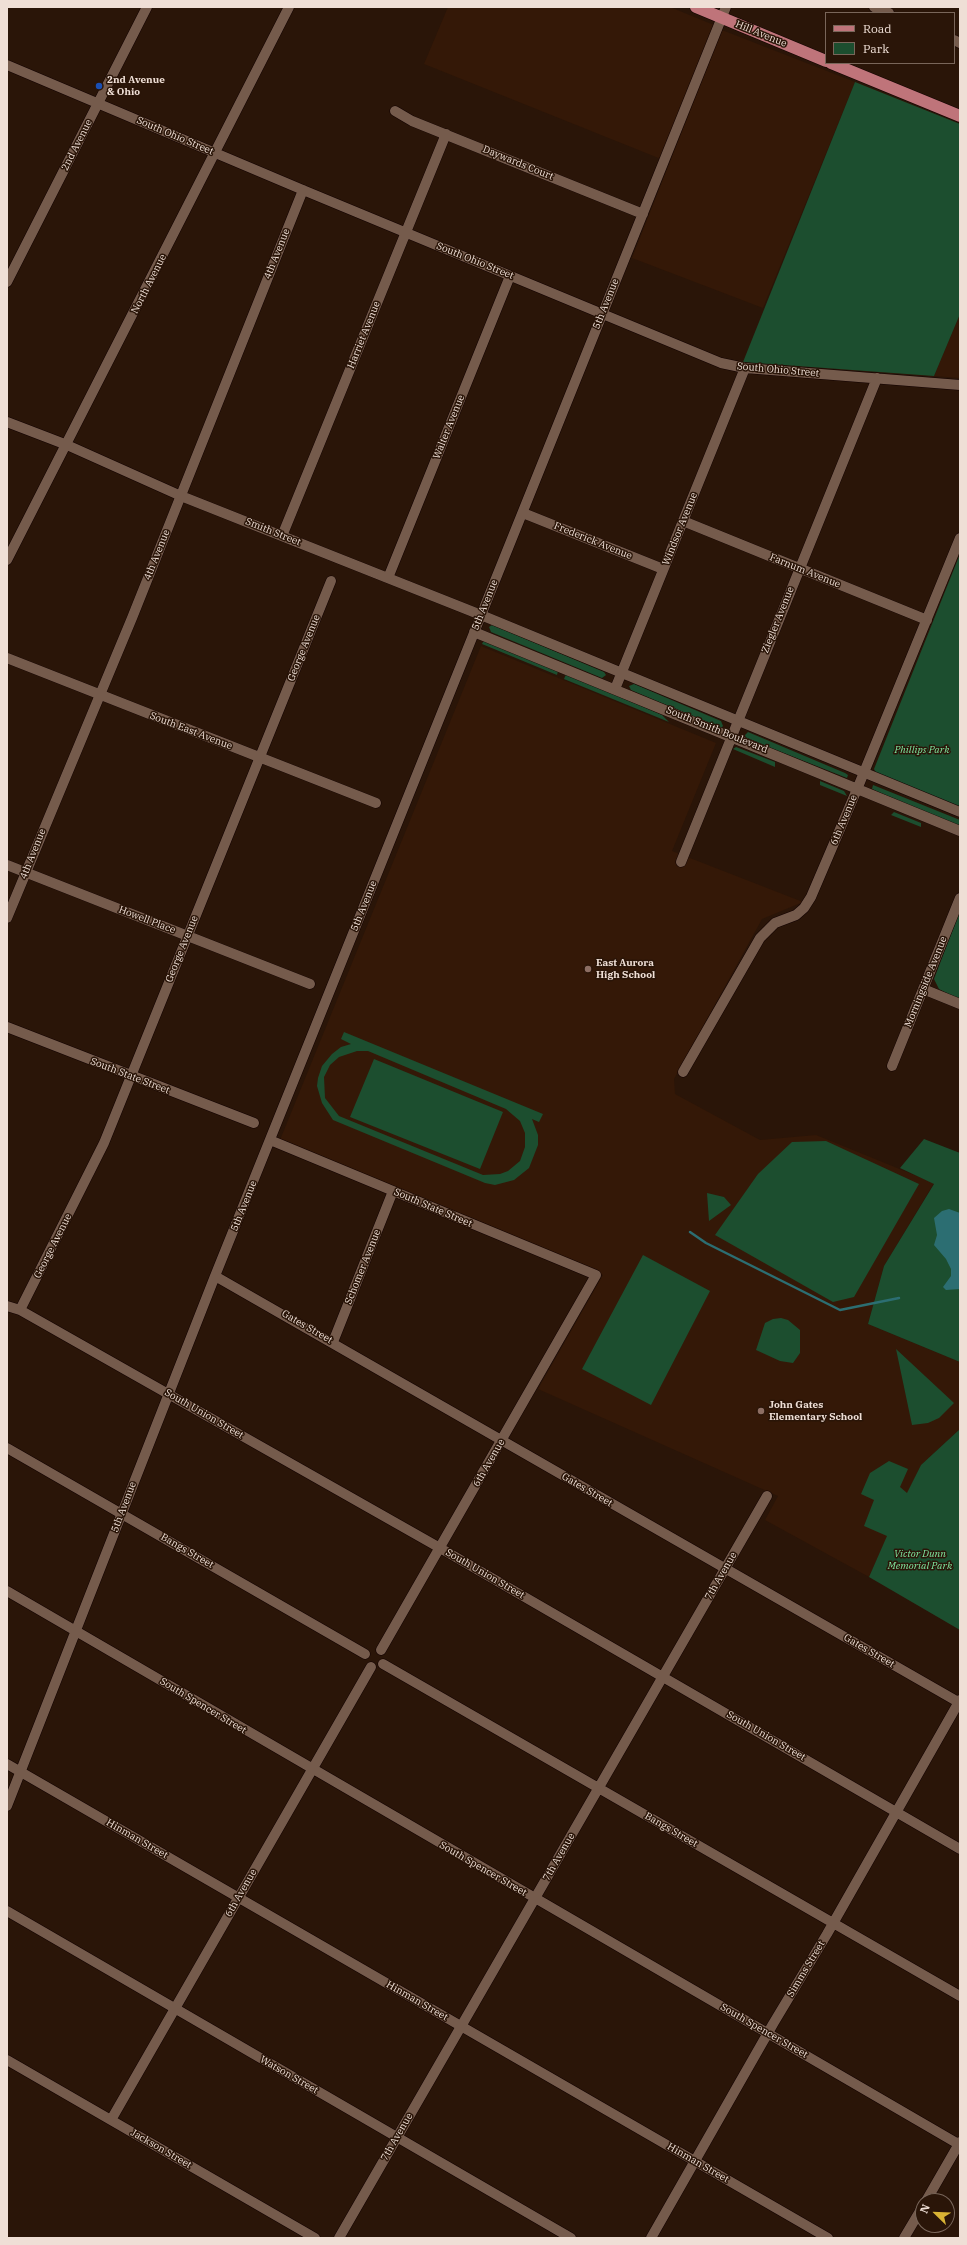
<!DOCTYPE html>
<html>
<head>
<meta charset="utf-8">
<style>
  body { margin:0 }
  #map { position:relative; width:967px; height:2245px; overflow:hidden; background:#2a1508; font-family:"IBM Plex Serif",serif }
  canvas { display:block }
  .frame { position:absolute; inset:0; border:8px solid #efdfd6; pointer-events:none }
  .legend { position:absolute; left:825px; top:12px; width:130px; height:52px; box-sizing:border-box; background:#2a1508; border:1px solid #79665a; margin:0; padding:5px 7px; list-style:none; font-size:12px; color:#efdfd6 }
  .legend li { display:flex; align-items:center; gap:8px; height:20px }
  .legend b { width:20px; border:1px solid #79665a }
  .north { position:absolute; left:915px; top:2193px; width:40px; height:40px; box-sizing:border-box; background:#2a1508; border:1px solid #79665a; border-radius:50%; rotate:293deg; font-size:11px; font-weight:700; line-height:16px; text-align:center; color:#efdfd6 }
  .north::after { content:''; display:block; margin:auto; width:14px; height:18px; background:#d9b334; clip-path:polygon(50% 0,100% 100%,50% 72%,0 100%) }
</style>
</head>
<body>
<div id="map">
<canvas width="967" height="2245"></canvas>
<div class="frame"></div>
<ul class="legend">
<li><b style="height:5px;background:#bf747a"></b>Road</li>
<li><b style="height:11px;background:#1c4e2f"></b>Park</li>
</ul>
<div class="north">N</div>
</div>
<script>
const c = document.querySelector('canvas').getContext('2d');
c.lineJoin = 'round';
function fill(path, color) {
  c.fillStyle = color;
  c.fill(path, 'evenodd');
}
function shape(rows) {
  const path = new Path2D();
  for (const r of rows) {
    path.moveTo(r[0], r[1]);
    for (let i = 2; i < r.length; i += 2) path.lineTo(r[i], r[i + 1]);
  }
  return path;
}
function stroke(path, color, width, dash) {
  c.strokeStyle = color;
  c.lineWidth = width;
  c.lineCap = dash ? 'butt' : 'round';
  c.setLineDash(dash || []);
  c.stroke(path);
}
function drawText(font, color, halo, rows, align = 'center') {
  c.font = font + ' "IBM Plex Serif",serif';
  c.lineWidth = 3;
  c.setLineDash([]);
  c.textBaseline = 'middle';
  c.strokeStyle = halo;
  c.fillStyle = color;
  for (const [text, x, y, turn = 0] of rows) {
    c.save();
    c.translate(x, y);
    c.rotate((+turn || 0) * Math.PI / 180);
    c.textAlign = isNaN(turn) ? turn : align;
    if (halo) c.strokeText(text, 0, 0);
    c.fillText(text, 0, 0);
    c.restore();
  }
}
fill(shape([
  [448,7,670,7,714,25,661,159,424,64],
  [722,30,855,82,763,308,632,258],
  [960,314,960,378,934,376],
  [481,646,716,743,672,851,803,902,762,919,674,1079,675,1094,760,1140,816,1135,934,1183,884,1266,868,1324,960,1362,960,1429,921,1465,869,1577,765,1520,778,1496,538,1389,603,1275,479,1221,280,1140]
]), '#341807');
fill(shape([
  [855,82,960,124,960,314,934,376,743,362],
  [960,554,960,809,876,773,874,769],
  [492,625,604,672,606,675,602,678,491,632,489,627],
  [483,642,489,642,558,671,557,675,482,644],
  [566,674,662,715,669,722,564,679],
  [634,684,721,721,723,726,721,728,631,690,629,686],
  [748,732,845,773,848,775,847,778,746,738,745,735],
  [736,747,775,762,775,767,733,749],
  [820,781,844,791,847,796,820,785],
  [873,785,960,820,960,828,872,789],
  [894,812,921,823,921,827,891,815],
  [960,911,960,1000,939,989,934,979],
  [344,1032,543,1114,539,1122,532,1119,538,1135,538,1145,529,1168,514,1180,495,1185,485,1183,333,1120,322,1103,317,1086,318,1078,322,1066,332,1054,341,1047,351,1044,341,1039],
  [357,1051,368,1051,506,1109,520,1121,525,1133,525,1147,520,1161,508,1171,500,1174,483,1175,339,1116,325,1098,324,1077,330,1065,339,1057],
  [374,1059,503,1112,480,1169,350,1117],
  [924,1139,960,1153,960,1362,868,1324,884,1266,934,1184,900,1168],
  [826,1141,919,1184,854,1297,833,1302,715,1235,758,1174,792,1142],
  [707,1193,724,1197,731,1205,709,1221],
  [643,1255,710,1291,651,1405,582,1369],
  [781,1318,788,1320,800,1330,800,1353,793,1363,780,1361,756,1350,765,1323,773,1319],
  [896,1349,954,1403,939,1418,928,1423,912,1425],
  [960,1429,960,1630,869,1577,887,1536,864,1526,874,1500,861,1494,870,1473,889,1461,908,1469,900,1487,907,1493,921,1465]
]), '#1c4e2f');
fill(shape([
  [949,1209,960,1213,960,1289,946,1290,943,1287,951,1276,951,1269,946,1259,934,1245,937,1235,934,1218,942,1211]
]), '#2c6e72');
stroke(shape([
  [690,1232,706,1243,840,1310,899,1298]
]), '#2c6e72', 2.5);
const minor = shape([
  [874,7,889,13],
  [954,40,960,43],
  [7,65,303,190,721,363,745,368,960,385],
  [395,111,412,121,643,214],
  [7,282,147,7],
  [7,422,67,445,181,496,481,615,960,812],
  [523,513,663,569],
  [683,521,927,620],
  [282,536,446,134],
  [7,560,289,7],
  [388,578,510,276],
  [474,632,960,831],
  [7,658,376,803],
  [615,689,745,368],
  [681,862,877,378],
  [7,865,310,984],
  [7,918,132,618,303,190],
  [923,989,960,1004],
  [7,1027,254,1123],
  [892,1066,960,898],
  [683,1072,760,938,775,923,796,915,804,908,811,897,858,787,960,538],
  [270,1140,596,1275,381,1650],
  [215,1276,960,1703],
  [7,1306,20,1310,440,1548,960,1849],
  [20,1310,104,1143,331,581],
  [333,1342,393,1191],
  [7,1448,365,1654],
  [7,1591,960,2145],
  [383,1664,960,1996],
  [7,1764,828,2238],
  [7,1806,215,1276,726,7],
  [7,1911,571,2238],
  [7,2060,315,2238],
  [111,2120,371,1667],
  [926,2201,960,2142],
  [339,2238,767,1496],
  [651,2238,773,2024,827,1934,960,1700],
  [904,2238,923,2206]
]);
const major = shape([
  [696,7,826,61],
  [831,63,960,116]
]);
stroke(minor, '#120200', 11);
stroke(major, '#120200', 13);
stroke(minor, '#755b4c', 10);
stroke(major, '#bf747a', 12);
for (const [x, y, r, color] of [
  [99,86,4,"#1a4fb4"],
  [588,969,4,"#8d6e63"],
  [761,1411,4,"#8d6e63"]
]) {
  const dot = new Path2D();
  dot.arc(x, y, r, 0, 2 * Math.PI);
  c.fillStyle = color;
  c.fill(dot);
  stroke(dot, '#2a1508', 1.5);
}
drawText('10px', '#efdfd6', '#2a1508', [
  ["Hill Avenue",761,34,22],
  ["South Ohio Street",175,136,23],
  ["2nd Avenue",77,145,-63],
  ["Daywards Court",518,163,22],
  ["4th Avenue",277,254,-68],
  ["South Ohio Street",475,261,22],
  ["North Avenue",149,284,-63],
  ["5th Avenue",606,304,-68],
  ["Harriet Avenue",364,335,-68],
  ["South Ohio Street",778,370,5],
  ["Walter Avenue",449,427,-68],
  ["Windsor Avenue",680,529,-68],
  ["Smith Street",273,532,22],
  ["Frederick Avenue",593,541,22],
  ["4th Avenue",157,555,-68],
  ["Farnum Avenue",805,571,22],
  ["5th Avenue",485,605,-68],
  ["Ziegler Avenue",778,620,-68],
  ["George Avenue",304,648,-68],
  ["South Smith Boulevard",717,730,22],
  ["South East Avenue",191,731,21],
  ["6th Avenue",844,820,-67],
  ["4th Avenue",33,854,-68],
  ["5th Avenue",364,906,-68],
  ["Howell Place",147,920,21],
  ["George Avenue",182,949,-68],
  ["Morningside Avenue",926,982,-68],
  ["South State Street",130,1076,21],
  ["5th Avenue",244,1206,-68],
  ["South State Street",433,1208,23],
  ["George Avenue",53,1246,-63],
  ["Schomer Avenue",363,1267,-68],
  ["Gates Street",307,1327,30],
  ["South Union Street",204,1414,30],
  ["6th Avenue",489,1463,-60],
  ["Gates Street",587,1490,30],
  ["5th Avenue",124,1507,-69],
  ["Bangs Street",187,1551,30],
  ["South Union Street",485,1574,30],
  ["7th Avenue",721,1576,-60],
  ["Gates Street",869,1651,30],
  ["South Spencer Street",203,1706,31],
  ["South Union Street",766,1736,30],
  ["Bangs Street",671,1830,30],
  ["Hinman Street",137,1839,30],
  ["7th Avenue",559,1857,-60],
  ["South Spencer Street",483,1869,30],
  ["6th Avenue",241,1893,-60],
  ["Simms Street",806,1969,-59],
  ["Hinman Street",417,2001,30],
  ["South Spencer Street",764,2031,30],
  ["Watson Street",289,2075,30],
  ["7th Avenue",397,2137,-60],
  ["Jackson Street",161,2149,30],
  ["Hinman Street",698,2163,30]
]);
drawText('bold 10px', '#efdfd6', '#2a1508', [
  ["2nd Avenue",107,80],
  ["& Ohio",107,92],
  ["East Aurora",596,963],
  ["High School",596,975],
  ["John Gates",769,1405],
  ["Elementary School",769,1417]
], 'left');
drawText('italic 10px', '#7fe9a2', '#2a1508', [
  ["Phillips Park",922,750],
  ["Victor Dunn",920,1554],
  ["Memorial Park",920,1566]
]);
</script>
</body>
</html>
